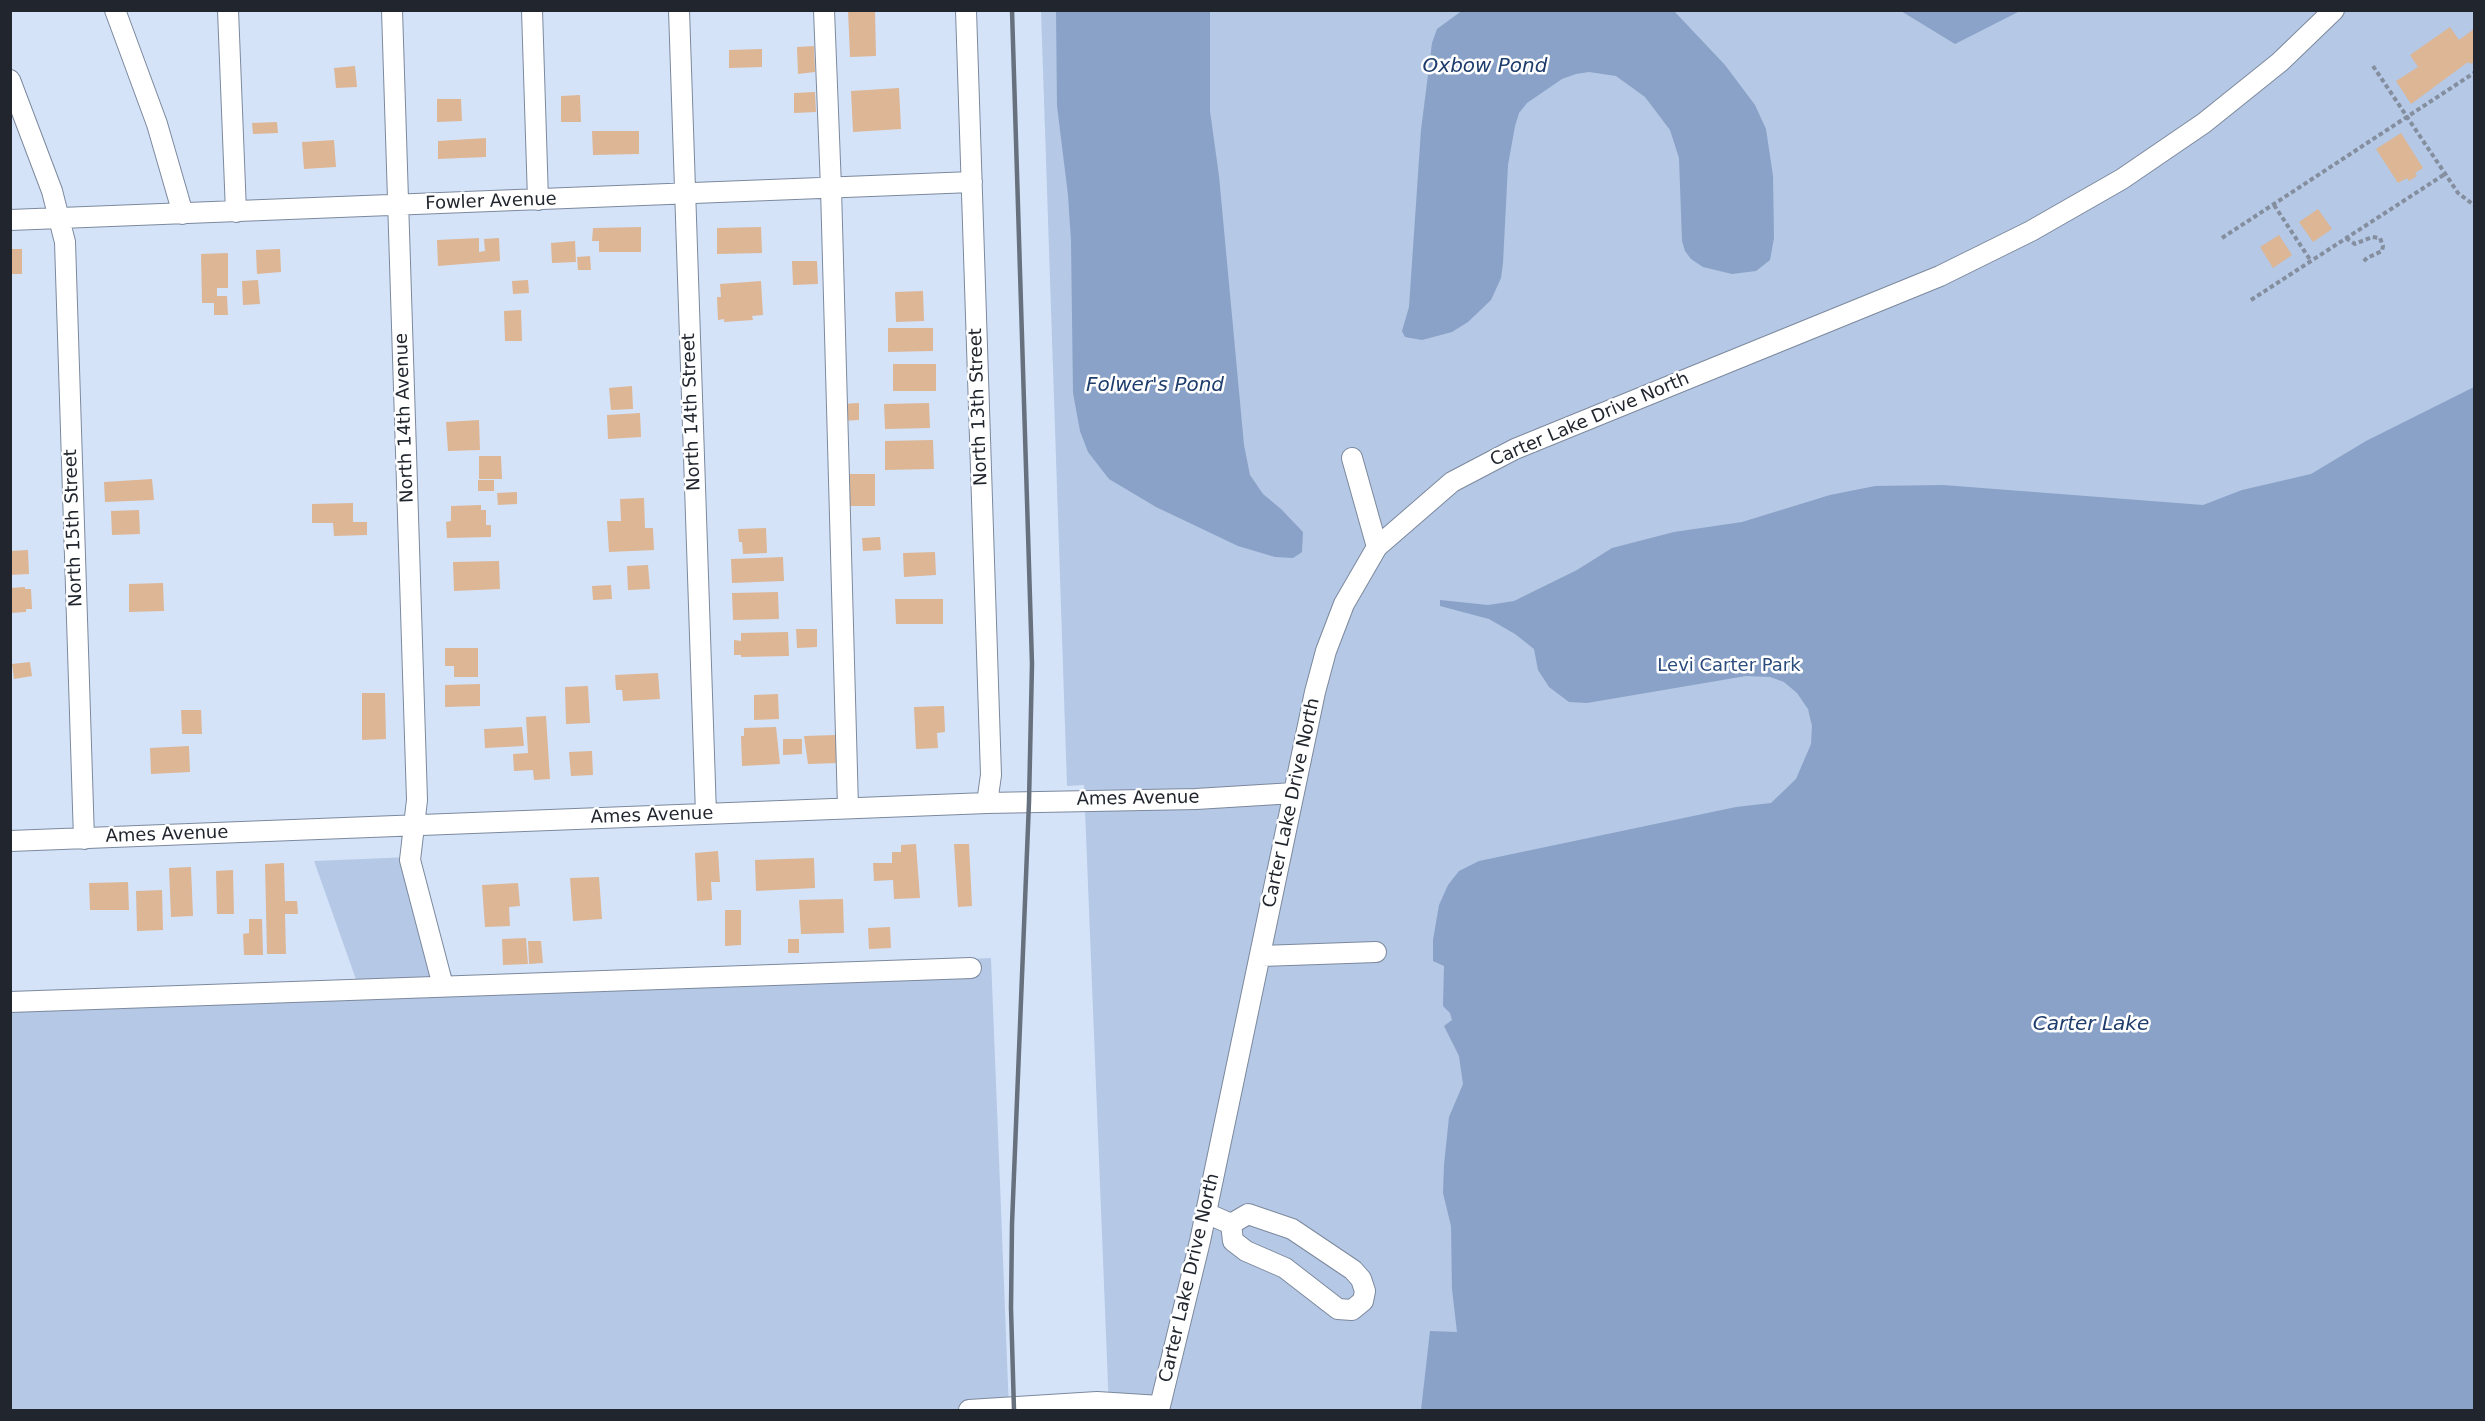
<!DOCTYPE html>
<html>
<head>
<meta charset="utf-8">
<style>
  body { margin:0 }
  #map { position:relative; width:2485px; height:1421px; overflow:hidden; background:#d5e3f9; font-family:"DejaVu Sans",sans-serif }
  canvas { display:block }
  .frame { position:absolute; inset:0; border:12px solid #21262e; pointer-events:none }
</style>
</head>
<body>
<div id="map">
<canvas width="2485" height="1421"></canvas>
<div class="frame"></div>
</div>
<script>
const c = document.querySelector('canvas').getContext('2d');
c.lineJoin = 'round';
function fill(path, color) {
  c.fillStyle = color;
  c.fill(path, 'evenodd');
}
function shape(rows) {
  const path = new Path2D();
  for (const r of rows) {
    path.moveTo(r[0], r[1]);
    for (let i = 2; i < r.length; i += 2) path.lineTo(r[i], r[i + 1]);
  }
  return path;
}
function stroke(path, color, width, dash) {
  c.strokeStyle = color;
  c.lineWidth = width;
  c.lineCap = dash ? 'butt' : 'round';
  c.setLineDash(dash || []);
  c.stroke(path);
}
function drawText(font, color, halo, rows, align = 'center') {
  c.font = font + ' "DejaVu Sans",sans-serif';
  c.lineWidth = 5;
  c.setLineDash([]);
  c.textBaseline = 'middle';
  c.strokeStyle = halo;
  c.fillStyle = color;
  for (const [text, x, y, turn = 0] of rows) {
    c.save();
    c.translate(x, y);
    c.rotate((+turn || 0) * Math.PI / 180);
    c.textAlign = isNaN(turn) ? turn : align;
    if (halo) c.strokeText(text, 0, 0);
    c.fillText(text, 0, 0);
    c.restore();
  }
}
fill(shape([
  [1041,11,2474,11,2474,944,2181,1410,1109,1410,1084,785,1067,786],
  [410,857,454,981,991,958,1009,1410,11,1410,10,1000,358,985,314,861]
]), '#b5c8e5');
fill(shape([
  [1901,11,2020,11,1955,44]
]), '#8ba3c9');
fill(shape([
  [1463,10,1674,11,1725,65,1755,105,1766,129,1773,176,1774,238,1770,260,1756,271,1732,274,1703,267,1691,259,1685,251,1682,241,1679,158,1670,130,1645,97,1616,76,1589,72,1576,74,1562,79,1527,103,1519,113,1515,126,1508,165,1503,263,1501,278,1491,300,1468,322,1452,332,1422,340,1405,337,1402,331,1409,307,1421,130,1432,43,1437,29],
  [1056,11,1210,11,1210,111,1219,176,1244,445,1250,475,1263,494,1281,509,1303,532,1302,552,1293,558,1275,557,1238,546,1156,507,1109,479,1088,452,1080,431,1073,393,1071,241,1068,195,1057,106],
  [2474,387,2474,1410,1421,1410,1430,1331,1457,1332,1452,1289,1451,1226,1443,1193,1444,1165,1449,1117,1463,1084,1459,1056,1444,1026,1452,1020,1450,1013,1443,1006,1444,966,1433,961,1433,940,1439,905,1448,885,1459,871,1479,861,1736,807,1771,803,1796,779,1811,744,1812,726,1808,709,1797,693,1784,682,1770,677,1746,676,1587,703,1569,702,1549,687,1538,670,1534,649,1515,634,1489,619,1440,606,1440,600,1488,605,1514,601,1577,570,1612,548,1674,532,1742,522,1830,495,1875,486,1943,485,2203,505,2242,490,2311,474,2366,441]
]), '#8aa2c8');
fill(shape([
  [848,10,875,10,876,56,850,57],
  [2450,27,2459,40,2474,29,2474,62,2470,64,2468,62,2411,104,2396,81,2418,67,2410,55],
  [814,46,815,72,798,74,797,47],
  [762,49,762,67,729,68,729,50],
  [355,66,357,87,336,88,334,68],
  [899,88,901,129,853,132,851,91],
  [815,92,816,112,794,113,794,93],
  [580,95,581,122,561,122,561,96],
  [437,99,461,99,462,121,437,122],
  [277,122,278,133,253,134,252,123],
  [592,131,639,131,639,154,593,155],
  [2401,133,2423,168,2415,173,2417,176,2409,181,2407,178,2398,183,2376,149],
  [486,138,486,157,438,159,438,141],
  [334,140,336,167,304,169,302,142],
  [2318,209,2332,229,2313,242,2299,222],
  [641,227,641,252,599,252,599,241,592,241,593,228],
  [761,227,762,253,717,254,717,228],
  [2279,235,2292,255,2273,268,2260,247],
  [479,238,479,252,485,251,484,239,499,238,500,261,438,266,437,240],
  [575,241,576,262,552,263,551,243],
  [10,249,22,249,22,274,10,274],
  [280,249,281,272,257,274,256,250],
  [228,253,228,288,217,288,217,296,227,296,228,315,214,315,214,303,202,303,201,254],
  [590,256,591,270,578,270,577,257],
  [792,261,817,261,818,284,793,285],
  [258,280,260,304,243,305,242,281],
  [528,280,529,293,513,294,512,281],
  [761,281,763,315,752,316,753,320,724,322,724,319,718,320,717,297,721,297,720,284],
  [923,291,924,321,896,322,895,292],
  [521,310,522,341,505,341,504,311],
  [888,328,933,328,933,351,888,352],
  [893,364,936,364,936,391,893,391],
  [632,386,633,409,611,410,609,388],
  [859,403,859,420,842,421,841,404],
  [929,403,930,428,885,429,884,404],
  [640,413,641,437,608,439,607,415],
  [479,420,480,450,448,451,446,422],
  [933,440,934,469,885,470,885,441],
  [479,456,501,456,502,479,479,479],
  [849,474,875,474,875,506,850,506],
  [152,479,154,500,105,502,104,482],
  [478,480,494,480,494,491,478,491],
  [517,492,517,504,498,505,497,493],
  [644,498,645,528,653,528,654,550,609,552,607,521,621,521,620,499],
  [353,503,353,522,367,522,367,535,334,536,333,523,312,523,312,504],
  [481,505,481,510,486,510,486,525,491,525,491,537,447,538,446,522,451,521,451,506],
  [139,510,140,534,112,535,111,511],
  [766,528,767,553,743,554,742,542,739,542,738,529],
  [880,537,881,550,863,551,862,538],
  [28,550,29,574,10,575,10,551],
  [935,552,936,575,904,577,903,553],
  [783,557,784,581,732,583,731,559],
  [499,561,500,589,454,591,453,562],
  [648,565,650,589,628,590,627,566],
  [163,583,164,611,129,612,129,584],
  [611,585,612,599,593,600,592,586],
  [25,587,25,589,31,589,32,609,26,609,26,612,10,613,10,588],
  [778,592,779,619,733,620,732,593],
  [895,599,943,599,943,624,896,624],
  [796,629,817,629,817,647,797,648],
  [788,632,789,656,741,657,741,655,734,655,734,640,741,641,741,633],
  [445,648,478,648,478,677,454,677,454,666,445,666],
  [30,662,32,676,14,679,12,664],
  [658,673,660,699,623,701,622,690,616,690,615,675],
  [480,684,480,706,445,707,445,685],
  [588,686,590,723,566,724,565,687],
  [362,693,385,693,386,739,362,740],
  [778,694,779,719,754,720,754,695],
  [944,706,945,732,937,733,938,748,916,749,914,707],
  [181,710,201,710,202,734,182,734],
  [546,716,550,779,534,780,533,770,514,771,513,754,528,753,526,717],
  [522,727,524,746,485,748,484,729],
  [776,727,780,764,742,766,741,736,744,736,744,728],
  [837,735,838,763,808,764,804,736],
  [783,739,802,739,802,754,783,755],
  [189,746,190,772,151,774,150,748],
  [592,751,593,775,571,776,569,752],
  [916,844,920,898,894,899,893,880,874,881,873,863,892,863,892,852,901,852,901,845],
  [954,844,969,844,972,906,958,907],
  [718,851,720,882,711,882,712,900,697,901,695,853],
  [814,858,815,888,756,891,755,860],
  [284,863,285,901,297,901,298,914,285,914,286,954,267,954,265,864],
  [191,867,193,916,171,917,169,868],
  [233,870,234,914,217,914,216,871],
  [599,877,602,919,573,921,570,878],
  [128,882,129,910,90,910,89,883],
  [518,883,520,906,509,907,510,926,485,927,482,885],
  [162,890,163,930,137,931,136,891],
  [843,899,844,933,801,934,799,900],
  [725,910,741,910,741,945,725,946],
  [249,919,262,919,263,955,244,955,243,934,249,933],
  [890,927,891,948,869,949,868,928],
  [526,938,528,964,503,965,502,939],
  [788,939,799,939,799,953,788,953],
  [528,941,541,941,543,963,529,964]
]), '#dcb695');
const minor = shape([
  [115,10,157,124,183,214],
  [228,10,236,212],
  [392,10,417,800,410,860,443,986],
  [532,10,538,200],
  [679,10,706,814],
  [824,10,831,188,848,808],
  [966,10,991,775,987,803],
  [10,80,52,191,65,242,84,839],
  [10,220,972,182],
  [1352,458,1377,547],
  [10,841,987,803,1196,799,1294,793],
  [1261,956,1376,952],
  [10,1002,971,968],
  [1206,1213,1231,1224,1233,1241,1246,1251,1285,1268,1338,1309,1352,1310,1363,1301,1365,1291,1361,1279,1353,1270,1292,1229,1248,1214,1231,1224],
  [969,1410,1097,1402,1160,1406],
  [1159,1410,1200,1241,1315,692,1326,651,1344,604,1377,547,1452,482,1515,449,1940,276,2031,231,2122,179,2204,123,2280,62,2334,10]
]);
stroke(minor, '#7c899d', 22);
stroke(shape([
  [2373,66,2458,193,2474,205],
  [2274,205,2311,261],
  [2222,238,2474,73],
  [2346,238,2355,244,2372,237,2380,238,2383,246,2382,251,2367,258,2363,262],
  [2251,300,2445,174]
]), '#848e9e', 4, [4.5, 3]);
stroke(minor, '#fff', 20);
stroke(shape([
  [1012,10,1032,664,1029,802,1012,1224,1011,1308,1014,1410]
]), '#67707d', 4.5);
drawText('18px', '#21262e', '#fff', [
  ["Fowler Avenue",491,202,-2],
  ["North 13th Street",979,407,-92],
  ["North 14th Street",692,412,-92],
  ["North 14th Avenue",405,418,-92],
  ["Carter Lake Drive North",1590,420,-23],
  ["North 15th Street",74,528,-92],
  ["Ames Avenue",1138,799,-1],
  ["Carter Lake Drive North",1292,803,-78],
  ["Ames Avenue",652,816,-2],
  ["Ames Avenue",167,835,-2],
  ["Carter Lake Drive North",1190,1278,-77]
]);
drawText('18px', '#2b4b7d', '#fff', [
  ["Levi Carter Park",1729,666]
]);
drawText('italic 20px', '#1e3d6d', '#fff', [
  ["Oxbow Pond",1485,67],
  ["Folwer's Pond",1155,386],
  ["Carter Lake",2091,1025]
]);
</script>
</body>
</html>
